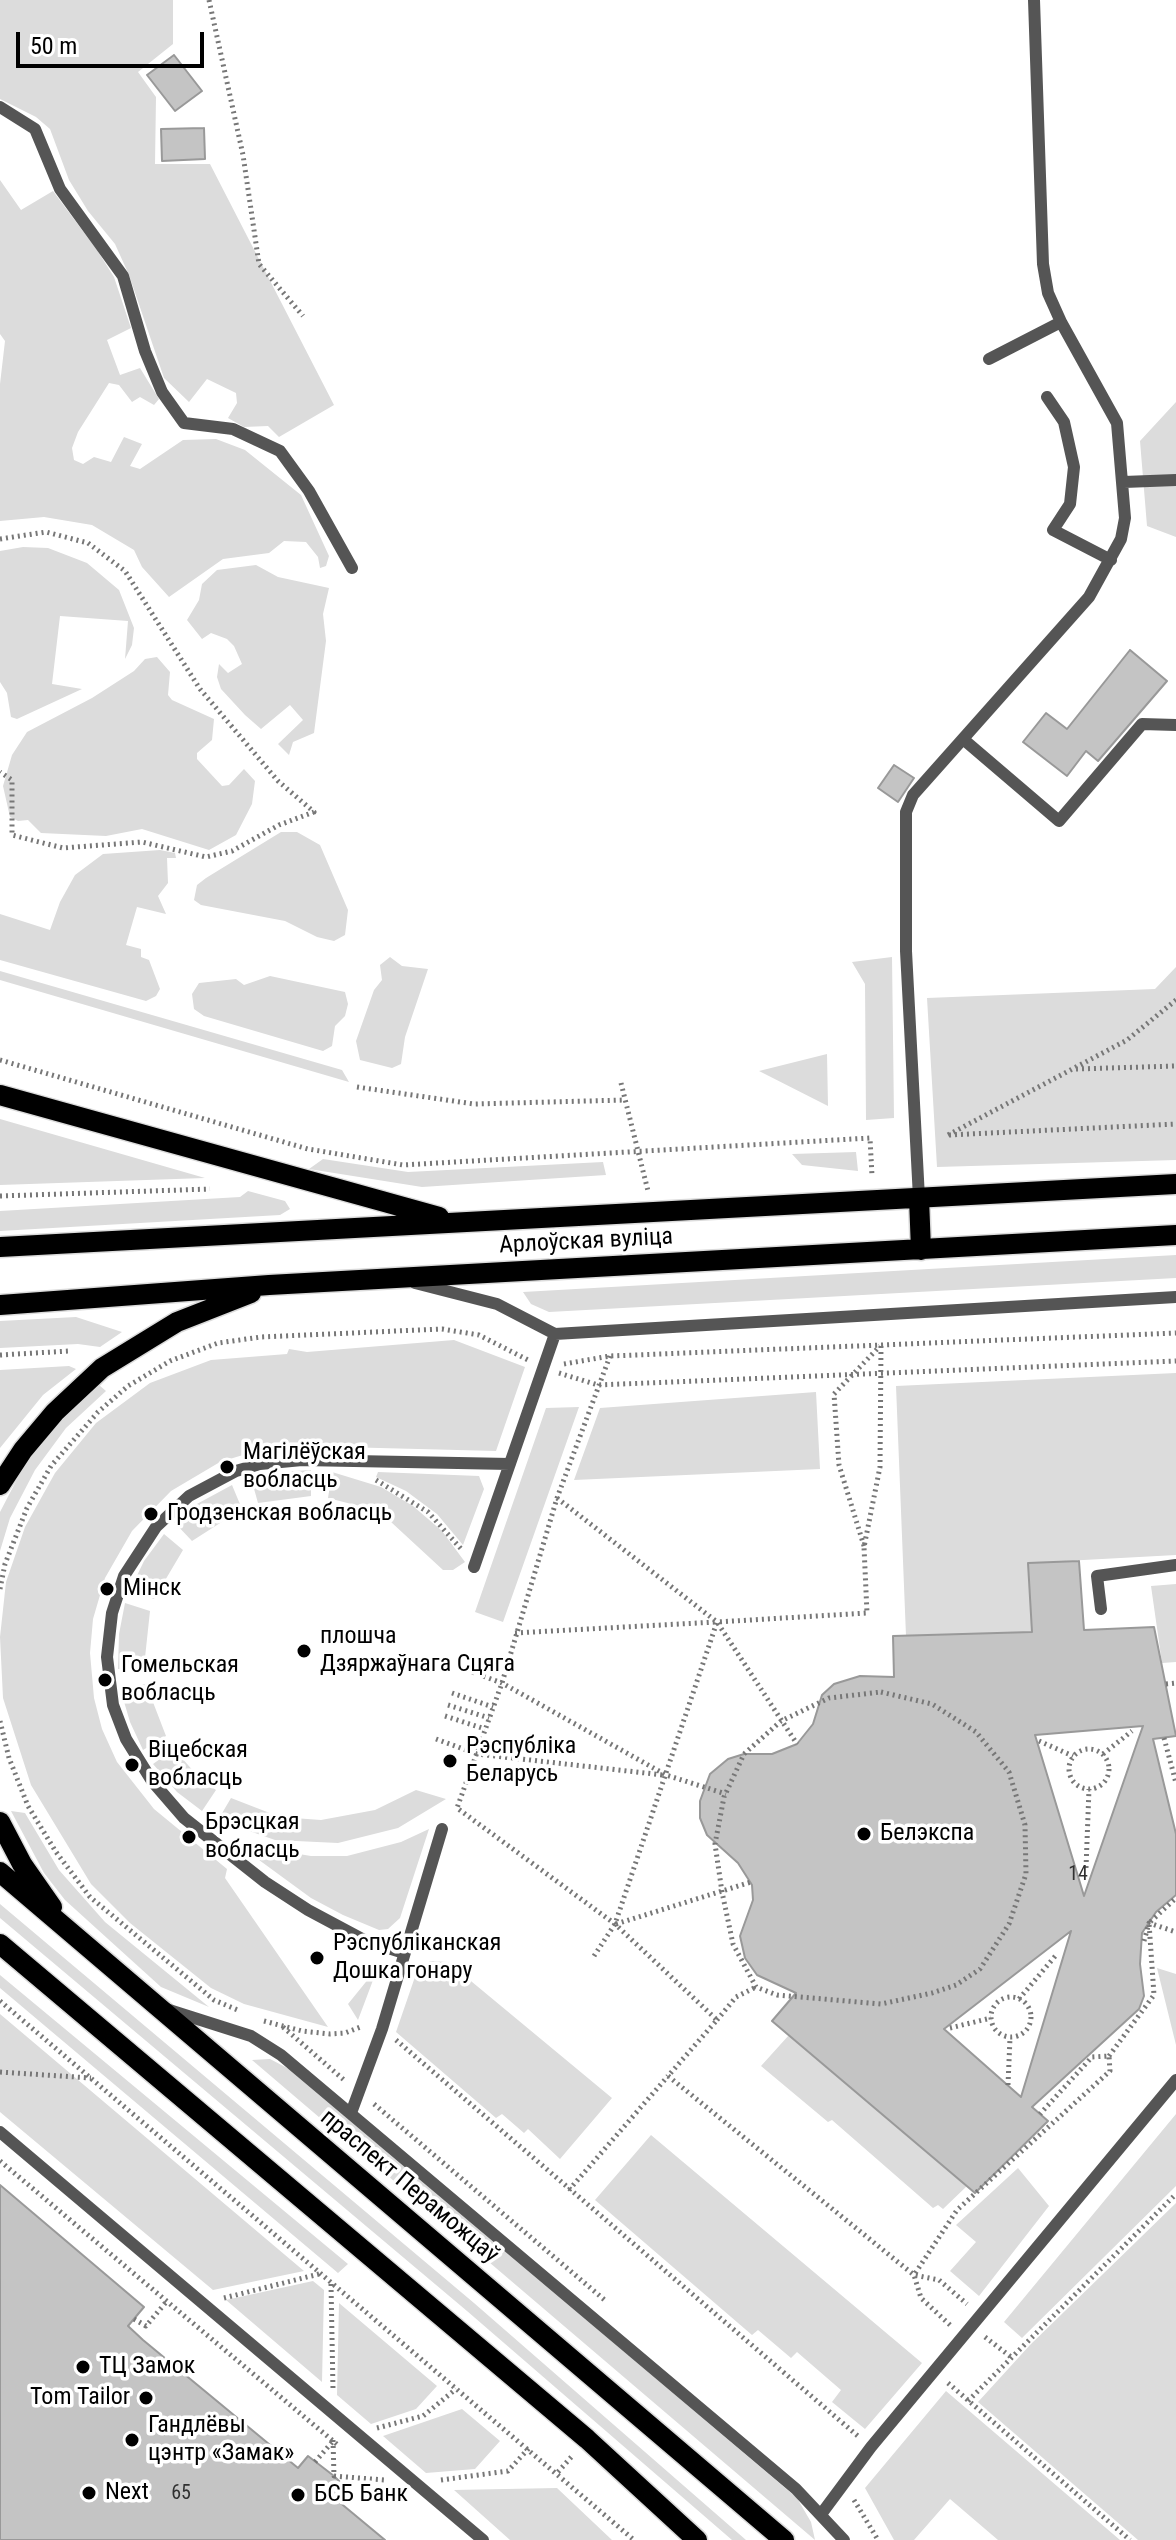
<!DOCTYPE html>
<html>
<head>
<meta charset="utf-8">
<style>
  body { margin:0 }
  #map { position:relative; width:1176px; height:2540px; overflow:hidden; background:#fff; font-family:"Roboto Condensed",sans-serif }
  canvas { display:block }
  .scale { position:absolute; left:16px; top:32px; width:188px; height:36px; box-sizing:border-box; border:4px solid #000; border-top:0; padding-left:10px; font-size:24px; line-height:28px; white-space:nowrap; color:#000; -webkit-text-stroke:6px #fff; paint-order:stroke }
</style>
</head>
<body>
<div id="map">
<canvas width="1176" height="2540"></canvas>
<div class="scale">50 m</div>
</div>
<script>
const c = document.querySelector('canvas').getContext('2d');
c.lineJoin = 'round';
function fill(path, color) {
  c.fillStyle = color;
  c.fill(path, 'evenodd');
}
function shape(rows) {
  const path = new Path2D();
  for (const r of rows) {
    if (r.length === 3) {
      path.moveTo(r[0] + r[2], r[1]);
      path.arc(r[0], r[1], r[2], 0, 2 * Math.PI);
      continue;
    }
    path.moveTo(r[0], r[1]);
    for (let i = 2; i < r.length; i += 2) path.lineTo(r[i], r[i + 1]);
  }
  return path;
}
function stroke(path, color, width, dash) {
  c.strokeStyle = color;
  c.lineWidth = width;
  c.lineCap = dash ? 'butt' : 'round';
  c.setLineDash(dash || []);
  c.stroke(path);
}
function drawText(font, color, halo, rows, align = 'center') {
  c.font = font + ' "Roboto Condensed",sans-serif';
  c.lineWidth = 7;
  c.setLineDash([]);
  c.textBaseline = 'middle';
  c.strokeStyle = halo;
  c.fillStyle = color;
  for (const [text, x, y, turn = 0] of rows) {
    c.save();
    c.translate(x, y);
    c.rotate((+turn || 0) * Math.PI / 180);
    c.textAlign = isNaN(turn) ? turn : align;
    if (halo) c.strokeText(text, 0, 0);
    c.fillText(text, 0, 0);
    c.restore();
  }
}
fill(shape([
  [0,0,173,0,173,44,138,72,156,97,155,164,210,164,334,405,279,437,268,426,244,427,228,418,237,403,236,393,207,379,189,402,164,378,129,275,115,244,88,211,69,180,50,129,36,117,0,99],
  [0,180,21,210,53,191,97,250,114,277,131,328,107,340,120,375,140,368,159,399,154,405,140,397,132,402,119,385,109,383,78,432,72,448,74,460,83,464,94,457,111,462,124,437,142,444,130,466,140,469,183,440,216,439,245,450,301,495,329,556,326,566,320,568,318,557,306,542,284,541,269,553,223,559,169,597,142,567,134,550,92,525,44,517,0,521,0,384,5,341,0,334],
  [1176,402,1176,537,1147,526,1140,441],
  [23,547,48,548,87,563,119,590,134,628,132,645,125,659,128,621,60,616,52,684,82,689,17,719,11,717,7,693,0,682,0,551],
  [256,565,278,577,329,588,323,614,326,641,314,733,293,742,289,755,278,744,303,720,290,705,261,729,245,715,221,689,217,677,219,664,228,673,242,664,234,646,227,639,211,633,202,639,187,620,199,600,202,584,217,570],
  [157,657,170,672,168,695,172,700,214,719,212,740,197,753,197,759,222,786,229,785,244,769,255,781,252,804,236,835,209,850,142,829,106,836,41,833,28,820,18,821,10,817,3,786,12,755,27,732,92,698,134,671,145,659],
  [281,832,297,832,320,845,348,910,345,935,334,941,317,937,285,921,201,905,194,900,197,885,206,878],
  [160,850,175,853,176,858,167,858,168,883,158,896,166,914,137,907,126,945,141,949,141,957,149,960,160,989,156,996,146,1001,0,960,0,914,50,930,60,902,75,875,103,854],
  [390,957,402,966,428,969,405,1037,401,1064,392,1068,360,1060,356,1041,374,990,382,980,380,965],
  [892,957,894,1118,866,1120,865,984,852,962],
  [1176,967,1176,1160,937,1167,927,998,1155,989],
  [0,971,342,1070,349,1082,0,980],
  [270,976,345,992,348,1004,345,1016,335,1026,332,1046,323,1051,204,1016,194,1009,192,994,199,983,236,979,244,985],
  [827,1054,828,1106,759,1071],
  [0,1119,205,1178,0,1185],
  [856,1152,858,1171,802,1165,792,1154],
  [323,1159,408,1172,603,1162,606,1175,422,1187,309,1169],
  [248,1191,285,1201,290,1209,280,1215,0,1231,0,1211,240,1197],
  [1176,1255,1176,1278,549,1312,531,1304,523,1292],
  [76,1317,122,1332,100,1347,78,1344,0,1348,0,1321],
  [454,1340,525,1367,496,1451,302,1446,269,1447,220,1462,171,1491,132,1531,105,1578,93,1619,90,1653,94,1698,102,1729,117,1762,154,1809,227,1869,225,1878,328,2027,244,2004,211,1988,130,1923,91,1884,31,1785,3,1698,0,1637,6,1582,25,1527,55,1473,96,1423,150,1383,211,1360,287,1354,289,1349,307,1352],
  [69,1366,76,1369,43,1395,0,1448,0,1370],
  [1176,1373,1176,1555,1028,1563,1032,1632,906,1636,896,1386],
  [99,1385,106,1391,66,1428,35,1470,10,1518,0,1551,0,1512,25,1464,57,1425],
  [816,1392,820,1469,574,1480,600,1408],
  [579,1407,503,1622,475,1612,546,1408],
  [311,1470,311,1496,258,1503,251,1478,278,1472],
  [332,1472,381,1487,413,1506,442,1531,465,1562,453,1570,443,1570,391,1522,359,1506,328,1498],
  [378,1472,479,1476,484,1489,463,1545,437,1514,406,1491,376,1477],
  [232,1485,242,1509,192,1541,174,1522,195,1505],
  [164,1534,183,1550,154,1599,130,1590,144,1561],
  [1176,1584,1176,1662,1162,1663,1151,1586],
  [125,1603,150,1611,144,1667,118,1669,119,1634],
  [146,1684,166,1736,143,1750,130,1722,120,1688],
  [174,1749,195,1773,216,1790,202,1811,177,1792,153,1764],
  [416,1790,446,1799,398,1828,338,1843,275,1840,218,1820,231,1798,280,1817,321,1820,375,1810],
  [11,1811,25,1813,59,1870,105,1922,209,2007,161,1987,65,1900,44,1873],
  [429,1829,400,1918,388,1929,379,1930,343,1915,311,1898,244,1849,244,1845,311,1856,347,1856,401,1842],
  [0,1904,474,2303,746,2540,732,2540,467,2311,0,1918],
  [430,1961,448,1962,612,2098,560,2159,528,2129,524,2133,502,2114,496,2118,396,2032,417,1971],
  [378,1967,358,2020,348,2004],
  [1157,1968,1176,1974,1176,2045],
  [0,1975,348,2264,338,2273,0,1988],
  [0,2014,304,2271,213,2290,0,2112],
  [789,2035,967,2186,943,2209,938,2205,933,2208,832,2120,828,2122,761,2066],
  [270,2059,293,2071,797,2498,811,2522,815,2540,252,2060],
  [1176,2114,1176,2186,1022,2338,1004,2322],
  [651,2135,922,2363,865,2429,832,2402,841,2390,797,2352,791,2358,758,2330,752,2335,595,2200],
  [1018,2168,1049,2206,979,2296,950,2271,976,2242,956,2225],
  [1176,2203,1176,2540,1138,2540,978,2402,1030,2345],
  [313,2281,324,2290,322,2382,226,2300],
  [339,2303,437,2386,416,2409,371,2424,337,2395],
  [946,2391,1120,2540,998,2540,950,2499,914,2540,894,2540,865,2488],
  [462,2409,500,2441,475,2469,426,2473,383,2436],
  [557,2488,612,2540,510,2540,454,2490]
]), '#dcdcdc');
const building = shape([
  [174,55,202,91,175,111,147,75,174,55],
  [204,128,205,159,162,161,161,129,204,128],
  [1130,650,1167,681,1098,761,1086,751,1067,776,1023,742,1046,713,1067,729,1130,650],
  [894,765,914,778,898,802,878,788,894,765],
  [1079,1561,1084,1630,1154,1627,1176,1736,1153,1739,1176,1834,1176,1895,1156,1912,1142,1933,1140,1964,1144,1996,1139,2009,1032,2107,1048,2121,975,2193,772,2021,796,1993,757,1975,745,1958,740,1936,753,1900,752,1885,738,1863,707,1835,700,1818,700,1801,710,1774,728,1759,744,1754,772,1754,797,1744,813,1724,822,1695,834,1684,860,1676,894,1677,893,1636,1032,1632,1028,1563,1079,1561],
  [1143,1726,1138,1740,1084,1896,1035,1735,1143,1726],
  [1071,1931,1021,2097,944,2029,1071,1931],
  [0,2185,144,2307,128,2326,143,2340,298,2468,308,2456,334,2476,348,2490,338,2501,385,2540,0,2540,0,2185]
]);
fill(building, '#c4c4c4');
stroke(building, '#999', 2);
const primary = shape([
  [0,1095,439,1217],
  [919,1198,921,1250],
  [0,1247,1176,1184],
  [0,1305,269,1285,1176,1235],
  [0,1485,23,1450,55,1412,102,1368,177,1322,251,1293],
  [0,1822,22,1864,52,1907],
  [0,1872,784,2540],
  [0,1944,587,2439,697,2540]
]);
stroke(primary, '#dbdbdb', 23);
stroke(shape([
  [209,0,243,155,259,264,303,316],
  [0,539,46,532,88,543,125,571,200,689,278,781,314,812,279,825,232,851,206,857,142,842,63,848,12,835,12,780,0,772],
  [0,1060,308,1149,403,1165,870,1138,872,1176],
  [1076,1069,1176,1066],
  [621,1083,648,1191],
  [357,1087,474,1104,625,1100],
  [948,1135,1127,1040,1176,1000],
  [949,1135,1176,1124],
  [0,1196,210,1189],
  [0,1355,70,1351],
  [610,1356,557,1498,502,1683,457,1808,615,1924,717,2020,668,2076,914,2275,939,2280,967,2304],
  [564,1364,610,1356,1176,1333],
  [559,1373,598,1385,1176,1361],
  [376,1480,428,1512,463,1551],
  [557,1498,717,1622,797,1744],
  [864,1546,839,1465,834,1394,880,1346],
  [0,1589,5,1564,27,1508,51,1466,98,1412,128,1386,170,1361,218,1343,261,1337,442,1329,479,1335,528,1360],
  [515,1633,716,1622],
  [461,1668,502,1683,666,1775,726,1794],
  [1166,1684,1176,1683],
  [881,1692,932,1704,976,1732,1009,1772,1025,1825,1026,1874,1009,1924,980,1969,956,1985,932,1993,881,2004,777,1995,756,1987,733,1944,722,1892,715,1844,724,1797,744,1754,781,1721,829,1698,881,1692],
  [452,1693,493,1707],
  [448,1705,489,1718],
  [445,1716,485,1729],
  [0,1721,9,1758,28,1806,56,1852,90,1897,214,2000,240,2011],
  [1164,1738,1176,1783],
  [436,1739,477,1754,663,1775],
  [1039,1741,1073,1756],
  [1089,1769,20],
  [1103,1754,1132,1731],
  [1086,1868,1089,1789],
  [616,1924,751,1882],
  [1144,1941,1149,1923,1176,1932],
  [594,1956,615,1924,717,1622,867,1613,864,1547,880,1467,881,1345],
  [1011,2017,20],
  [1019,1999,1057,1954],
  [0,2001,634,2540],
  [717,2020,736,1997,756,1987],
  [264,2021,302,2031,330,2034,345,2033,363,2026],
  [283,2027,344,2080],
  [950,2028,991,2018],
  [396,2040,859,2437],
  [1109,2056,1154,1995,1149,1923,1176,1898],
  [0,2072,91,2078],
  [1008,2085,1010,2038],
  [374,2104,607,2302],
  [0,2161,339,2446],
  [569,2190,668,2076],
  [331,2284,333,2390],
  [224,2298,323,2273],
  [134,2319,146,2326,167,2301],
  [950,2325,921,2298,914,2275,957,2210,1110,2071,1109,2056,1092,2057,1040,2114],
  [985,2337,1011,2357],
  [948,2383,1130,2540],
  [968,2401,1176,2194],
  [377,2428,423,2416,456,2389],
  [333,2440,334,2476,384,2480],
  [315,2462,333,2441],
  [558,2472,573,2455],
  [441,2480,508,2471,529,2448],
  [854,2500,878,2540]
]), '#777', 5, [2, 4]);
stroke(shape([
  [0,107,35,129,60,189,123,276,145,351,162,392,184,423,233,429,280,451,309,491,352,568],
  [989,359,1061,322],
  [1047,397,1064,422,1074,467,1070,504,1053,530,1111,560],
  [1124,482,1176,480],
  [963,739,1059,821,1142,724,1176,725],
  [919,1198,906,951,906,812,913,795,1089,597,1121,539,1125,518,1117,423,1061,322,1048,293,1043,264,1034,0],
  [415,1283,497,1304,555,1334,1176,1297],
  [474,1567,555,1334],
  [1101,1609,1097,1576,1176,1565],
  [404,1953,366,1941,308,1910,265,1882,184,1818,152,1781,126,1739,113,1705,107,1657,112,1613,124,1576,156,1527,189,1496,236,1471,260,1464,302,1460,510,1464],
  [166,2009,251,2036,281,2055,796,2489,844,2540],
  [351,2113,382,2029,442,1829],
  [0,2132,483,2540],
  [822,2513,871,2447,1176,2080]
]), '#555', 12);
stroke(primary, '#000', 20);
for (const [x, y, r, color] of [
  [227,1467,8,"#000"],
  [151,1514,8,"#000"],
  [107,1589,8,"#000"],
  [304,1651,8,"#000"],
  [105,1680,8,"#000"],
  [450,1761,8,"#000"],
  [132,1765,8,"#000"],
  [864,1834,8,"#000"],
  [189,1837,8,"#000"],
  [317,1958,8,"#000"],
  [83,2367,8,"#000"],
  [146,2398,8,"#000"],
  [132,2440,8,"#000"],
  [89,2493,8,"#000"],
  [298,2495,8,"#000"]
]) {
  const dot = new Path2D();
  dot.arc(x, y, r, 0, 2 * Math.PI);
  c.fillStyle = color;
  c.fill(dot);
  stroke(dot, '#fff', 3);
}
drawText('20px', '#313131', null, [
  ["14",1078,1875],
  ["65",181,2494]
]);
drawText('24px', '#000', '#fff', [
  ["Арлоўская вуліца",586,1242,-3],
  ["праспект Пераможцаў",409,2187,40]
]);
drawText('24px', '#000', '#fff', [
  ["Магілёўская",243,1453],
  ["вобласць",243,1481],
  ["Гродзенская вобласць",167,1514],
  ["Мінск",123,1589],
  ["плошча",320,1637],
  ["Дзяржаўнага Сцяга",320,1665],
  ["Гомельская",121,1666],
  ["вобласць",121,1694],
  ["Рэспубліка",466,1747],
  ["Беларусь",466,1775],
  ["Віцебская",148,1751],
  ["вобласць",148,1779],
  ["Брэсцкая",205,1823],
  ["вобласць",205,1851],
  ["Белэкспа",880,1834],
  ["Рэспубліканская",333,1944],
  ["Дошка гонару",333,1972],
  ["ТЦ Замок",99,2367],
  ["Tom Tailor",130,2398,"right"],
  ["Гандлёвы",148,2426],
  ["цэнтр «Замак»",148,2454],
  ["Next",105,2493],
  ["БСБ Банк",314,2495]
], 'left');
</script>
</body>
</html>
